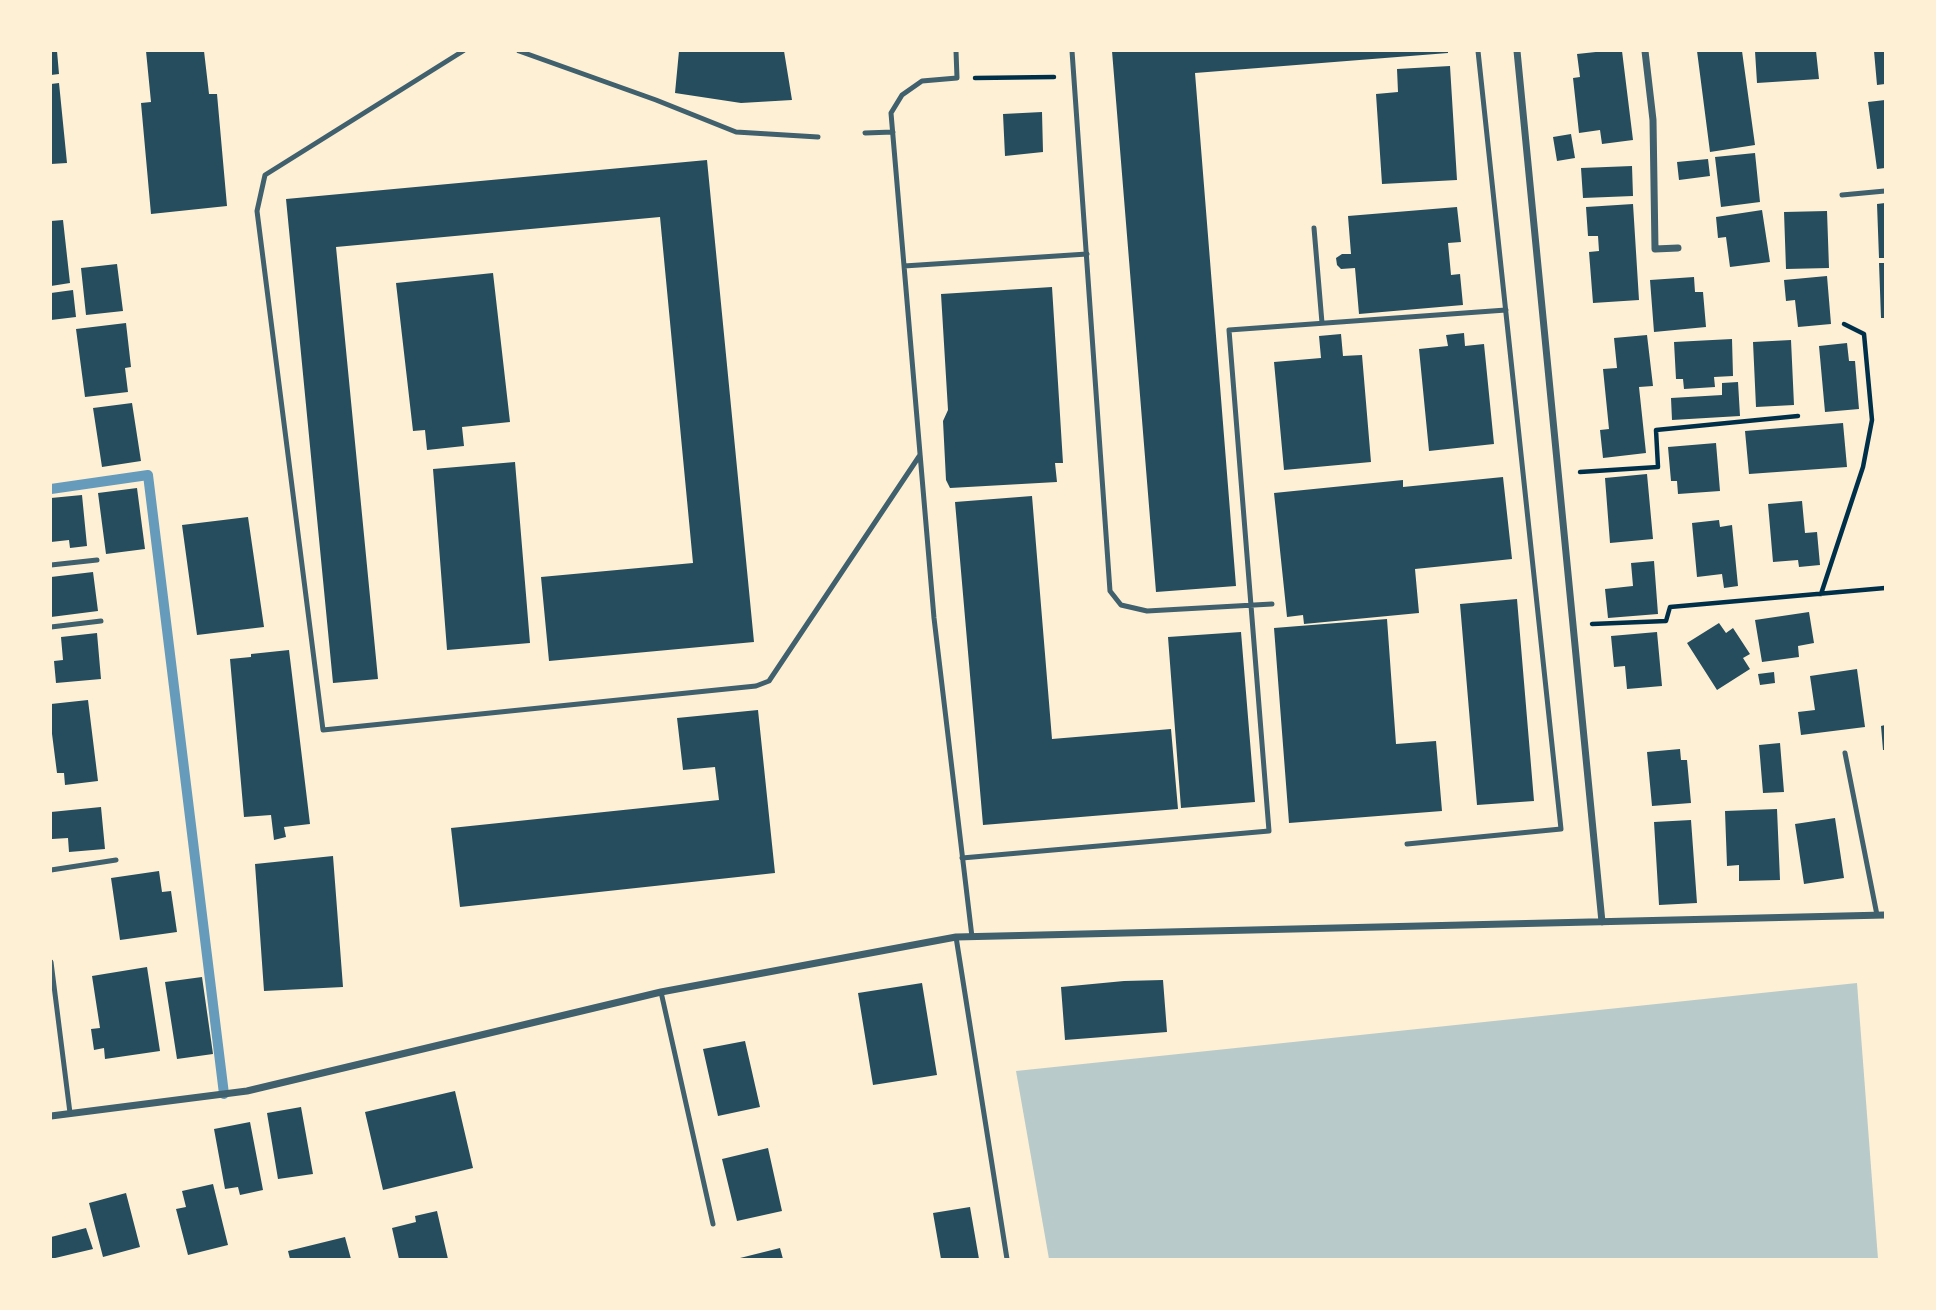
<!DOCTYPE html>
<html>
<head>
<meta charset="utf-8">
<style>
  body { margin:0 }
  #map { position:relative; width:1936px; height:1310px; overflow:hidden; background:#fdf0d5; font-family:"PT Sans Narrow",sans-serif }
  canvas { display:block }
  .frame { position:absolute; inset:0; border:52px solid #fdf0d5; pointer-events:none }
</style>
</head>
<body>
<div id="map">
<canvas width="1936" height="1310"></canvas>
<div class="frame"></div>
</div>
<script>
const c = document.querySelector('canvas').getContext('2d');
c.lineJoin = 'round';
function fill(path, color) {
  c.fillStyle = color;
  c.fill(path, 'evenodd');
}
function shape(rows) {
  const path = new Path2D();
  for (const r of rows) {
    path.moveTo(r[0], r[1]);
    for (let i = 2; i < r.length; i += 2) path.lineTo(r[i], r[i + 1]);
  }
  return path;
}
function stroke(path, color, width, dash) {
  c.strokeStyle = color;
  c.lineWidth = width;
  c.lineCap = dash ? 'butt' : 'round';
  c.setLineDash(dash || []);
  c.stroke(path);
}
fill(shape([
  [1857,983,1878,1259,1049,1259,1016,1071]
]), '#b9caca');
stroke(shape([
  [51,489,148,475,224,1094]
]), '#669bbc', 10);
fill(shape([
  [51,51,57,51,59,74,51,75],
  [146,51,204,51,209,94,217,94,227,206,151,214,141,103,151,102],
  [679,51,784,51,792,100,741,103,675,93],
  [1112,51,1448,51,1448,53,1195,73,1236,586,1156,592],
  [1605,51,1622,51,1633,140,1602,144,1600,130,1579,133,1573,78,1580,77,1577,54],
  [1697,51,1742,51,1755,145,1710,152],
  [1755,51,1816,51,1819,79,1757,83],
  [1874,51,1885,51,1885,84,1877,85],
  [1450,66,1457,180,1382,184,1376,94,1398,92,1397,69],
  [59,83,67,163,51,164,51,84],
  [1885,100,1885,168,1877,169,1868,102],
  [1042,112,1043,152,1005,156,1003,114],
  [1571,134,1575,158,1557,161,1553,137],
  [1755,153,1760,202,1721,207,1715,157],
  [1708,159,1710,176,1679,180,1677,162],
  [707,160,754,642,549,661,541,577,693,563,660,217,336,247,378,679,333,683,286,199],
  [1632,166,1633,196,1583,198,1581,168],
  [1885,203,1885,258,1879,258,1877,204],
  [1633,204,1639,300,1593,303,1589,252,1599,251,1598,236,1588,236,1586,207],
  [1457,207,1461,242,1448,243,1451,275,1460,274,1463,305,1359,314,1355,268,1341,269,1337,265,1336,258,1342,254,1351,254,1348,216],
  [1762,210,1770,262,1730,267,1726,237,1718,238,1716,217],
  [1827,211,1829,268,1786,269,1784,212],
  [63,220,70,283,51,286,51,221],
  [1879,263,1885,263,1885,318,1881,318],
  [117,264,123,311,86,315,81,268],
  [493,273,510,422,462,427,464,446,427,450,425,430,413,431,396,283],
  [1827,276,1831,324,1798,327,1795,300,1786,301,1784,280],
  [1694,277,1695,292,1703,292,1706,327,1654,332,1650,280],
  [1052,287,1063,463,1055,463,1057,482,950,488,946,480,943,421,948,410,941,294],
  [73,290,76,317,51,320,51,293],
  [126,323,131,367,125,368,128,392,85,397,76,329],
  [1464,333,1465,346,1484,344,1494,444,1429,451,1419,349,1448,346,1446,335],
  [1341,334,1343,356,1362,355,1371,462,1284,470,1274,362,1321,358,1319,336],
  [1647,335,1653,386,1639,387,1646,453,1603,458,1600,430,1609,429,1603,369,1617,368,1614,338],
  [1732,339,1733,376,1714,377,1715,387,1684,389,1683,379,1676,379,1674,342],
  [1791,340,1794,405,1756,407,1753,342],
  [1847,343,1849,361,1855,361,1859,409,1825,412,1819,346],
  [1738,382,1740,416,1672,420,1671,398,1722,395,1722,383],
  [132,403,141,461,102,467,93,408],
  [1843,423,1847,467,1749,474,1745,431],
  [1716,443,1720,491,1678,494,1677,481,1671,481,1668,447],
  [515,462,530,643,447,650,433,469],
  [1647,474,1653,539,1610,543,1605,478],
  [1503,477,1512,559,1415,569,1419,613,1304,624,1303,615,1287,617,1274,493,1403,480,1403,487],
  [137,488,145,549,106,554,98,493],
  [82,495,87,546,70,548,69,540,51,542,51,498],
  [1032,496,1052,739,1171,729,1178,809,983,825,955,502],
  [1802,501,1805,533,1817,532,1820,565,1799,567,1798,560,1773,562,1768,504],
  [248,517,264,627,197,635,182,525],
  [1719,520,1720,527,1732,525,1738,586,1724,588,1722,574,1697,577,1692,523],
  [1654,561,1658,614,1608,618,1605,589,1633,586,1631,563],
  [93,572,98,611,51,617,51,577],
  [1517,599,1534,801,1477,805,1460,604],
  [1809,612,1814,643,1798,646,1799,657,1762,662,1755,620],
  [1387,619,1396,744,1436,741,1442,811,1289,823,1274,628],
  [1719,623,1726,633,1733,628,1750,654,1743,658,1750,669,1717,690,1687,643],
  [1241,632,1255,802,1181,808,1168,637],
  [1657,632,1662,686,1627,689,1625,666,1614,667,1611,636],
  [97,633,101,679,56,683,54,661,63,660,61,637],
  [289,650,310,824,284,827,286,837,274,840,271,815,244,817,230,659,251,657,251,654],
  [1857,669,1865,727,1801,735,1798,712,1815,710,1810,676],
  [1774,672,1775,683,1760,685,1758,674],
  [88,700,98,781,65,785,64,773,57,773,51,726,51,704],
  [758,710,775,873,460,907,451,828,719,800,715,767,683,770,677,718],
  [1885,725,1885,750,1883,750,1881,726],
  [1780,743,1784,792,1763,793,1759,745],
  [1680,749,1681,760,1687,760,1691,803,1652,806,1647,752],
  [101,807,105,849,69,852,68,838,52,839,51,812],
  [1777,809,1780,880,1739,881,1739,865,1727,866,1725,811],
  [1835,818,1844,878,1804,884,1795,824],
  [1691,820,1697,903,1659,905,1654,822],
  [333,856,343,987,264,991,255,864],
  [159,871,162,892,171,891,177,932,120,940,111,878],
  [147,967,160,1051,105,1059,104,1048,94,1050,91,1029,100,1028,92,976],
  [202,977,213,1054,177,1059,165,982],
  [1163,980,1167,1032,1065,1040,1061,987,1124,981],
  [922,983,937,1075,873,1085,858,993],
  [745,1041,760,1107,718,1116,703,1049],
  [455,1091,473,1168,383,1190,365,1112],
  [301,1107,313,1174,278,1179,267,1113],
  [250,1122,263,1190,240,1195,238,1187,225,1189,214,1129],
  [768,1148,782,1211,737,1221,722,1159],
  [213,1184,228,1245,188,1255,176,1209,186,1207,182,1191],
  [126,1193,140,1247,103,1257,89,1203],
  [970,1207,979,1259,941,1259,933,1213],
  [437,1211,448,1259,399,1259,392,1228,416,1222,415,1216],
  [86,1228,93,1249,51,1259,51,1237],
  [345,1237,351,1259,290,1259,288,1251],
  [780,1248,783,1259,740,1259,740,1258]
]), '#264d5e');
stroke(shape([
  [975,78,1054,77],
  [1580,472,1658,467,1656,430,1798,416],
  [1821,594,1863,467,1872,420,1864,334,1844,324],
  [1592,624,1666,621,1670,607,1885,588]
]), '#003049', 4.5);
stroke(shape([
  [463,51,265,175,257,211,323,730,756,686,769,681,920,455],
  [519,51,656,100,736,132,818,137],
  [956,51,957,78,922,81,902,95,891,113,934,618,972,937],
  [1072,51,1110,591,1121,605,1147,611,1272,604],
  [865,133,893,132],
  [1842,195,1885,191],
  [1314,228,1322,323],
  [904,266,1087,254],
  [51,565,97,560],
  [51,627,101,621],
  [1845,753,1877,915],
  [1407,844,1561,829,1478,51],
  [962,858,1269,831,1229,330,1506,310],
  [51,870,116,860],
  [956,937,1007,1259],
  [51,962,70,1113],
  [661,992,713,1224]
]), '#3f606c', 5);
stroke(shape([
  [1517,51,1602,922],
  [1645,51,1653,120,1655,249,1678,248],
  [51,1116,247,1091,661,992,956,937,1885,915]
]), '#3f606c', 7);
</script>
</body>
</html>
